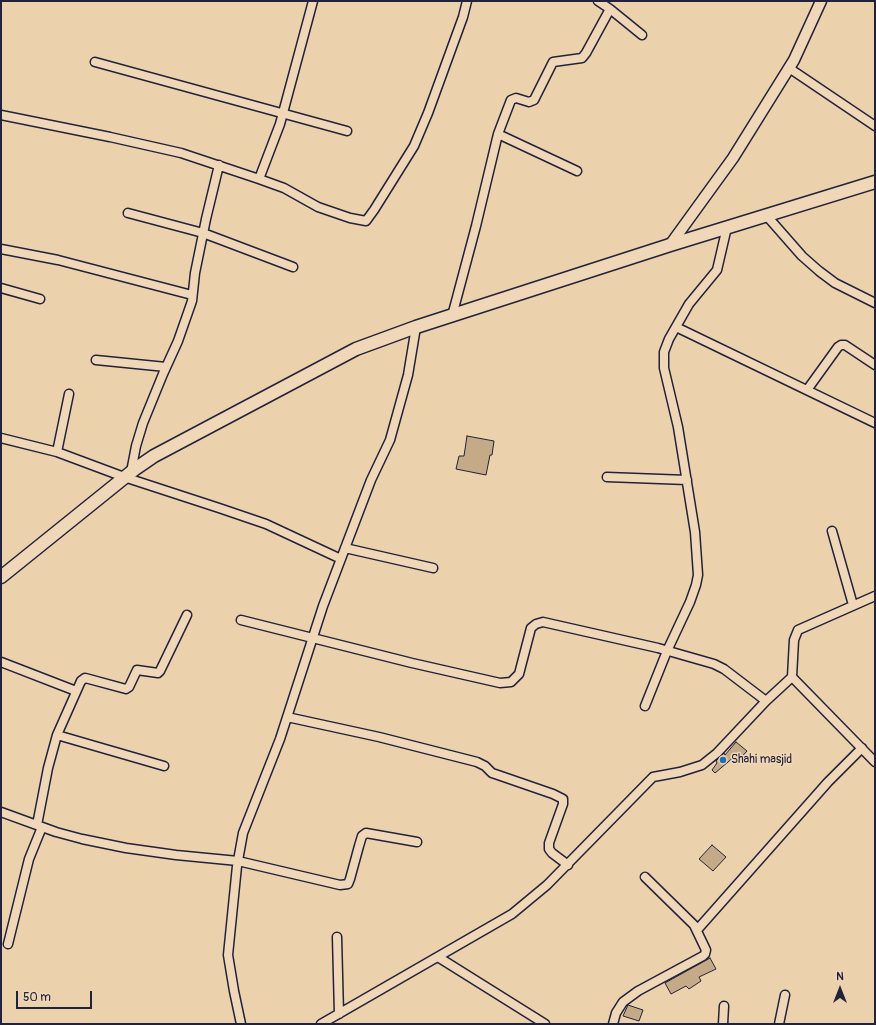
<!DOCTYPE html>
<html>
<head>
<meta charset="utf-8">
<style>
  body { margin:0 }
  #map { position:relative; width:876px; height:1025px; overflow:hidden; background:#ecd1ad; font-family:Pangolin,sans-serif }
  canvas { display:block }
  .frame { position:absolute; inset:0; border:2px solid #22223b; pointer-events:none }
  .north { position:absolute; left:820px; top:969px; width:40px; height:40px; -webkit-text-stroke:3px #f0d7b7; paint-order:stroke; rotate:0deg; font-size:11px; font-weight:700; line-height:16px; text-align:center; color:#22223b }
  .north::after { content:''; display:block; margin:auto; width:14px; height:18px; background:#22223b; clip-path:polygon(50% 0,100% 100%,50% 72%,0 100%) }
  .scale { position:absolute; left:16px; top:991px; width:76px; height:18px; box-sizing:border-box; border:2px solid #22223b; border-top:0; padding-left:5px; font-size:12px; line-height:14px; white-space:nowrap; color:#22223b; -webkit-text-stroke:3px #f0d7b7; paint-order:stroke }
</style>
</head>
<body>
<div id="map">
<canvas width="876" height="1025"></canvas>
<div class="frame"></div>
<div class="north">N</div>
<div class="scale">50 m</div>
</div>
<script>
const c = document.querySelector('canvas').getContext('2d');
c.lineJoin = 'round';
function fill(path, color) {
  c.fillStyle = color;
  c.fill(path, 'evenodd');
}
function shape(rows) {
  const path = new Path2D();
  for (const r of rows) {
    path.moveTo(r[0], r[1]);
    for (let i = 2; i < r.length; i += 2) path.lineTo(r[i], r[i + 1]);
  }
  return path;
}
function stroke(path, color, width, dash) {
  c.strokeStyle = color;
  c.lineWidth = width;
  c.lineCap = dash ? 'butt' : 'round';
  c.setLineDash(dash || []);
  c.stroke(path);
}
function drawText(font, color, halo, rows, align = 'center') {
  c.font = font + ' Pangolin,sans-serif';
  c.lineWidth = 3;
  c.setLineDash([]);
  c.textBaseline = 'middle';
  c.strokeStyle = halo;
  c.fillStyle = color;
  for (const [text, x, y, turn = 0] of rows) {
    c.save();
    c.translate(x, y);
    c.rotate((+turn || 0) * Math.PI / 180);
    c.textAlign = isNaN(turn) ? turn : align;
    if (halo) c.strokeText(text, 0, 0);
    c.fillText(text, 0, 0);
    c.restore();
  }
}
const building = shape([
  [467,436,494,441,492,455,490,455,486,475,456,469,459,456,464,456,467,436],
  [736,742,747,751,738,761,734,757,715,773,712,770,717,763,716,761,724,753,725,755,736,742],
  [712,845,726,857,713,871,699,859,712,845],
  [710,958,716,969,699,977,701,981,689,989,686,986,671,994,665,983,710,958],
  [628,1005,643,1010,639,1021,623,1016,628,1005]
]);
fill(building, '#c5aa87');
stroke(building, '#22223b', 1);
const minor = shape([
  [598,1,610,9,642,35],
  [95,62,347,131],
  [789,68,875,126],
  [1,115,110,137,181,153,259,179,284,188,318,207,350,218,366,221,374,210,414,146,428,113,463,17,467,1],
  [498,134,577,171],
  [259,179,280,124,313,1],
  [128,213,203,233,293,267],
  [766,215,802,256,819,271,835,283,875,303],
  [1,249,58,260,192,295],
  [1,288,40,299],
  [452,316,476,226,498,134,511,100,516,98,529,102,534,100,553,62,582,58,586,53,610,9],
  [676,327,875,423],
  [96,360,166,367],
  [807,390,838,347,841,345,845,345,875,365],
  [1,438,57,452,124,477,219,508,266,524,341,559],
  [57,452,69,394],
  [131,472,136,446,143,423,163,374,178,341,192,301,195,273,206,219,219,165],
  [607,477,687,480],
  [832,531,853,605],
  [345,548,433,568],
  [241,620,412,663,500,683,511,682,519,674,531,628,536,624,543,622,658,648,714,664,724,669,766,701],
  [1,662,76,691],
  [792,677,875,762],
  [645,706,667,651,690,602,696,585,698,575,695,532,678,427,664,368,664,352,669,339,689,304,717,270,727,227],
  [287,717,379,737,477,762,485,766,492,773,498,775,553,794,563,799,563,804,549,843,549,849,552,853,568,865],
  [57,735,164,766],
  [1,812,56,832,82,839,126,848,176,855,238,861,340,885,348,884,350,879,359,846,362,836,366,833,417,842],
  [37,825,48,768,57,735,81,681,85,678,89,679,126,689,129,687,137,670,158,673,160,671,187,615],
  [697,930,828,782,862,748],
  [337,937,339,1014],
  [8,944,29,859,42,827],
  [438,957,545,1024],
  [241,1024,234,991,228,955,237,866,243,833,280,739,323,606,371,480,390,440,408,375,416,327],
  [321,1024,512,914,547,885,653,777,680,772,702,765,717,753,766,701,792,677,794,640,798,630,875,596],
  [613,1024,616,1013,623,1002,638,991,703,956,705,954,706,950,694,925,645,877],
  [723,1024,724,1006],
  [779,1024,785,995]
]);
const tertiary = shape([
  [670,245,733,158,794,60,821,1]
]);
const secondary = shape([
  [1,577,135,469,154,456,356,349,416,327,670,245,875,182]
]);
stroke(minor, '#22223b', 11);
stroke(tertiary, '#22223b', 13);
stroke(secondary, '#22223b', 15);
stroke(minor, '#f0d7b7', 8);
stroke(tertiary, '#f0d7b7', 10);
stroke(secondary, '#f0d7b7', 12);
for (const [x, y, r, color] of [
  [723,760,4,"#1f6fb2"]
]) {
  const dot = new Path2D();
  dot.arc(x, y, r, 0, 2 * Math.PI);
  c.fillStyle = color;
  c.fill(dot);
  stroke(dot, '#f0d7b7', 1.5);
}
drawText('12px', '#22223b', '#f0d7b7', [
  ["Shahi masjid",731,760]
], 'left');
</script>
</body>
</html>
